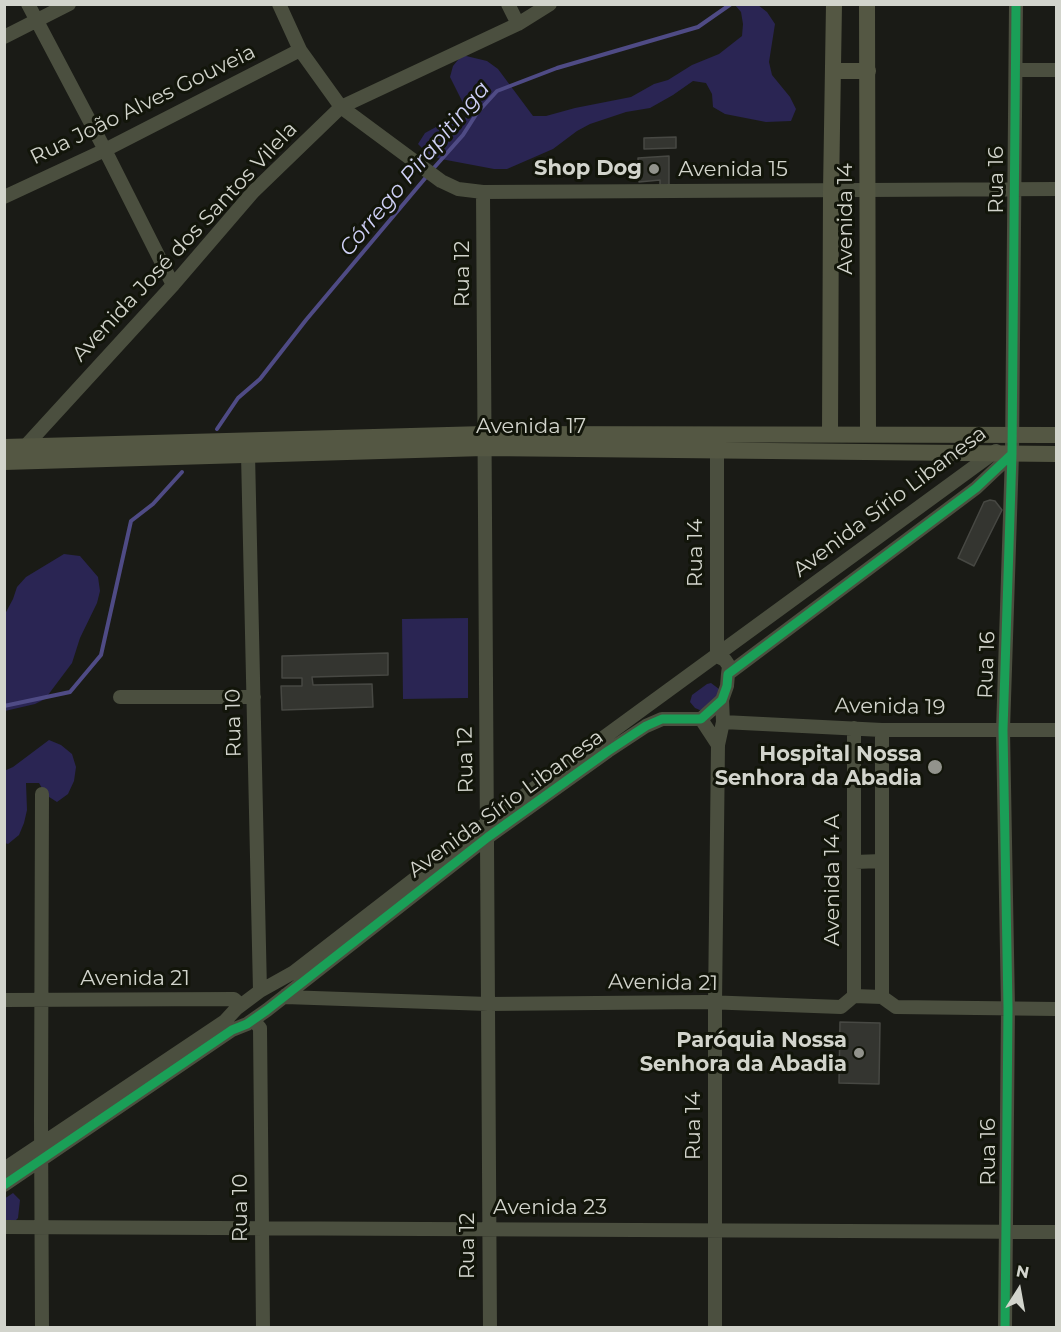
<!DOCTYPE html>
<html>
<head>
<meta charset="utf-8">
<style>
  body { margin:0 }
  #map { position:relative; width:1061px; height:1332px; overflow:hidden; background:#1a1b16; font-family:Montserrat,sans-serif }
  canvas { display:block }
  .frame { position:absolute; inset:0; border:6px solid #d2d4cc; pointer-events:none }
  .north { position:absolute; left:989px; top:1260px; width:60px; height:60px; -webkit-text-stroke:4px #12150a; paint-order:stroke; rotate:11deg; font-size:16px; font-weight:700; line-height:24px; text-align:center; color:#d2d4cc }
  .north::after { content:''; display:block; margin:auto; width:21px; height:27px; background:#d2d4cc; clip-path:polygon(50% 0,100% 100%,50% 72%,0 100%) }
</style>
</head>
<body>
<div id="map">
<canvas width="1061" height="1332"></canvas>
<div class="frame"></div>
<div class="north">N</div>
</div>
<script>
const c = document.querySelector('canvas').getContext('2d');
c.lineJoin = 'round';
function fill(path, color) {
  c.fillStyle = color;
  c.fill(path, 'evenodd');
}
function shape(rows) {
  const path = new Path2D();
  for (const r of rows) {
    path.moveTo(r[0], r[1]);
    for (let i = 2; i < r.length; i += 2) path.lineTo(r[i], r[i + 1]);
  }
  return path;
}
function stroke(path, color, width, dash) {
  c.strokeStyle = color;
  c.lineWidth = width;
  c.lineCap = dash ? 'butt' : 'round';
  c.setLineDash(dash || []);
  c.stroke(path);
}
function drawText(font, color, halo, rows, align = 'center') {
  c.font = font + ' Montserrat,sans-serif';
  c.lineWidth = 6;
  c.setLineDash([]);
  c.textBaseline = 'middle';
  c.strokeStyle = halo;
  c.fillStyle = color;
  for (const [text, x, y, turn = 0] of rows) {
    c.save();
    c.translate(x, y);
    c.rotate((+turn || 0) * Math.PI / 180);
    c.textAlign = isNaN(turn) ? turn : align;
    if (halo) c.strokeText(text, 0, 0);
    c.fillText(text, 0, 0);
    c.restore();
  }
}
fill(shape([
  [735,5,758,5,767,12,775,24,769,62,772,75,790,97,796,109,791,121,766,122,725,114,713,107,712,94,706,83,693,81,673,95,650,108,626,112,590,124,577,131,553,149,507,169,494,169,441,159,428,154,418,144,425,133,436,127,449,124,464,124,467,111,450,77,453,66,462,55,487,61,498,69,533,116,546,116,575,108,631,97,654,84,668,80,692,65,719,54,742,36,743,24,741,12],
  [64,554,80,556,98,577,100,591,97,603,80,638,72,663,45,699,35,704,5,711,5,614,13,599,17,587,26,577],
  [468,618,468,698,403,699,402,619],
  [711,683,719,689,720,694,702,711,695,708,690,702,692,695,707,684],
  [49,740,61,745,72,754,76,767,74,781,68,794,57,802,46,795,39,783,26,783,27,810,24,823,19,835,8,844,5,843,4,771,13,767],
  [13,1193,20,1200,18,1218,15,1221,5,1221,4,1199]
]), '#2a2553');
stroke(shape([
  [432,170,463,135,477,113,497,91,557,68,698,27,731,4],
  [217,429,238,398,260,379,306,320,427,176],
  [4,706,70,692,101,655,131,521,153,504,182,472]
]), '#4f4b85', 4);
const building = shape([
  [676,137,676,148,644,149,644,138,676,137],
  [669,156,669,186,660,187,660,180,639,182,638,158,669,156],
  [990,500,995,501,1002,510,974,566,958,558,984,502,990,500],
  [388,653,388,675,312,677,313,685,372,684,373,707,282,710,281,686,302,686,302,678,282,678,282,656,388,653],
  [840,1022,880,1023,879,1084,839,1083,840,1022]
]);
fill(building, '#343530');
stroke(building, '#474843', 1.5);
stroke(shape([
  [28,4,105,150,173,285],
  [279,4,300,50,341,107,441,181,458,189,483,192,1056,189],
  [508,4,518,24],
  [4,37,69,4],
  [1016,70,1056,70],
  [483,192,490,1328],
  [4,197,105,150,300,50],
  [21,451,173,285,253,192,341,107,518,24,550,4],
  [717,451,717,656,725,660,729,666,728,674],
  [248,454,260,991],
  [120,697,254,697],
  [701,719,718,745],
  [723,722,882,730,1056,730],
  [42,794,41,1121,42,1328],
  [855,862,882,861],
  [286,995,285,997,488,1004,705,1002,841,1007,854,996,882,997,896,1007,1056,1009],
  [854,996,854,728],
  [882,997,882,730],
  [4,1000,234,999,241,1005],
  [253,1020,260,1028,263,1328],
  [4,1169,225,1021,236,1009,260,991,294,972,488,822,996,451],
  [4,1185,232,1030,247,1024,267,1010,488,837,608,751,646,726,662,719,701,719,722,700,727,686,728,674,976,488,1012,454],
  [4,1227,1056,1232],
  [715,1328,715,1004,718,745,723,722,722,700],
  [1005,1328,1008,1008,1003,730,1012,454,1016,4]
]), '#4b4f3f', 14);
stroke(shape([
  [867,4,868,434],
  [833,71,868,71],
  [830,434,831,191,834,4],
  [4,447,485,434,1056,435],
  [4,462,484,448,1056,454]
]), '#545743', 16);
stroke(shape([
  [4,1185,232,1030,247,1024,267,1010,488,837,608,751,646,726,662,719,701,719,722,700,727,686,728,674,976,488,1012,454],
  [1005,1328,1008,1008,1003,730,1012,454,1016,4]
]), '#1a9f57', 9);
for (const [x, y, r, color] of [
  [654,169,6,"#92938c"],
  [935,767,8,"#92938c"],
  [859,1053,6,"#92938c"]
]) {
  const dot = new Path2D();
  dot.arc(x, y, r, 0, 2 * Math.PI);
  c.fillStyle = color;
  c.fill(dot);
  stroke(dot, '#12150a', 2);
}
drawText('21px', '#d2d4cc', '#12150a', [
  ["Rua João Alves Gouveia",143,105,-26],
  ["Avenida 15",733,170],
  ["Rua 16",997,180,-90],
  ["Avenida 14",846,219,-90],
  ["Avenida José dos Santos Vilela",185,242,-47],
  ["Rua 12",463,274,-90],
  ["Avenida 17",531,427],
  ["Avenida Sírio Libanesa",890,502,-37],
  ["Rua 14",696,553,-90],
  ["Rua 16",987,665,-88],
  ["Avenida 19",890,707,1],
  ["Rua 10",234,723,-91],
  ["Rua 12",466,760,-91],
  ["Avenida Sírio Libanesa",506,804,-36],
  ["Avenida 14 A",833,880,-90],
  ["Avenida 21",135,979],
  ["Avenida 21",663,983,1],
  ["Rua 14",694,1126,-90],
  ["Rua 16",989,1152,-90],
  ["Rua 10",241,1208,-90],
  ["Avenida 23",550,1208],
  ["Rua 12",468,1246,-90]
]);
drawText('bold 21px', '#d2d4cc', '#12150a', [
  ["Shop Dog",642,169],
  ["Hospital Nossa",922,755],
  ["Senhora da Abadia",922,779],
  ["Paróquia Nossa",847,1041],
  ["Senhora da Abadia",847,1065]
], 'right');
drawText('italic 22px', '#cfd0f6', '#12150a', [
  ["Córrego Pirapitinga",415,169,-50]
]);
</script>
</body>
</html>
